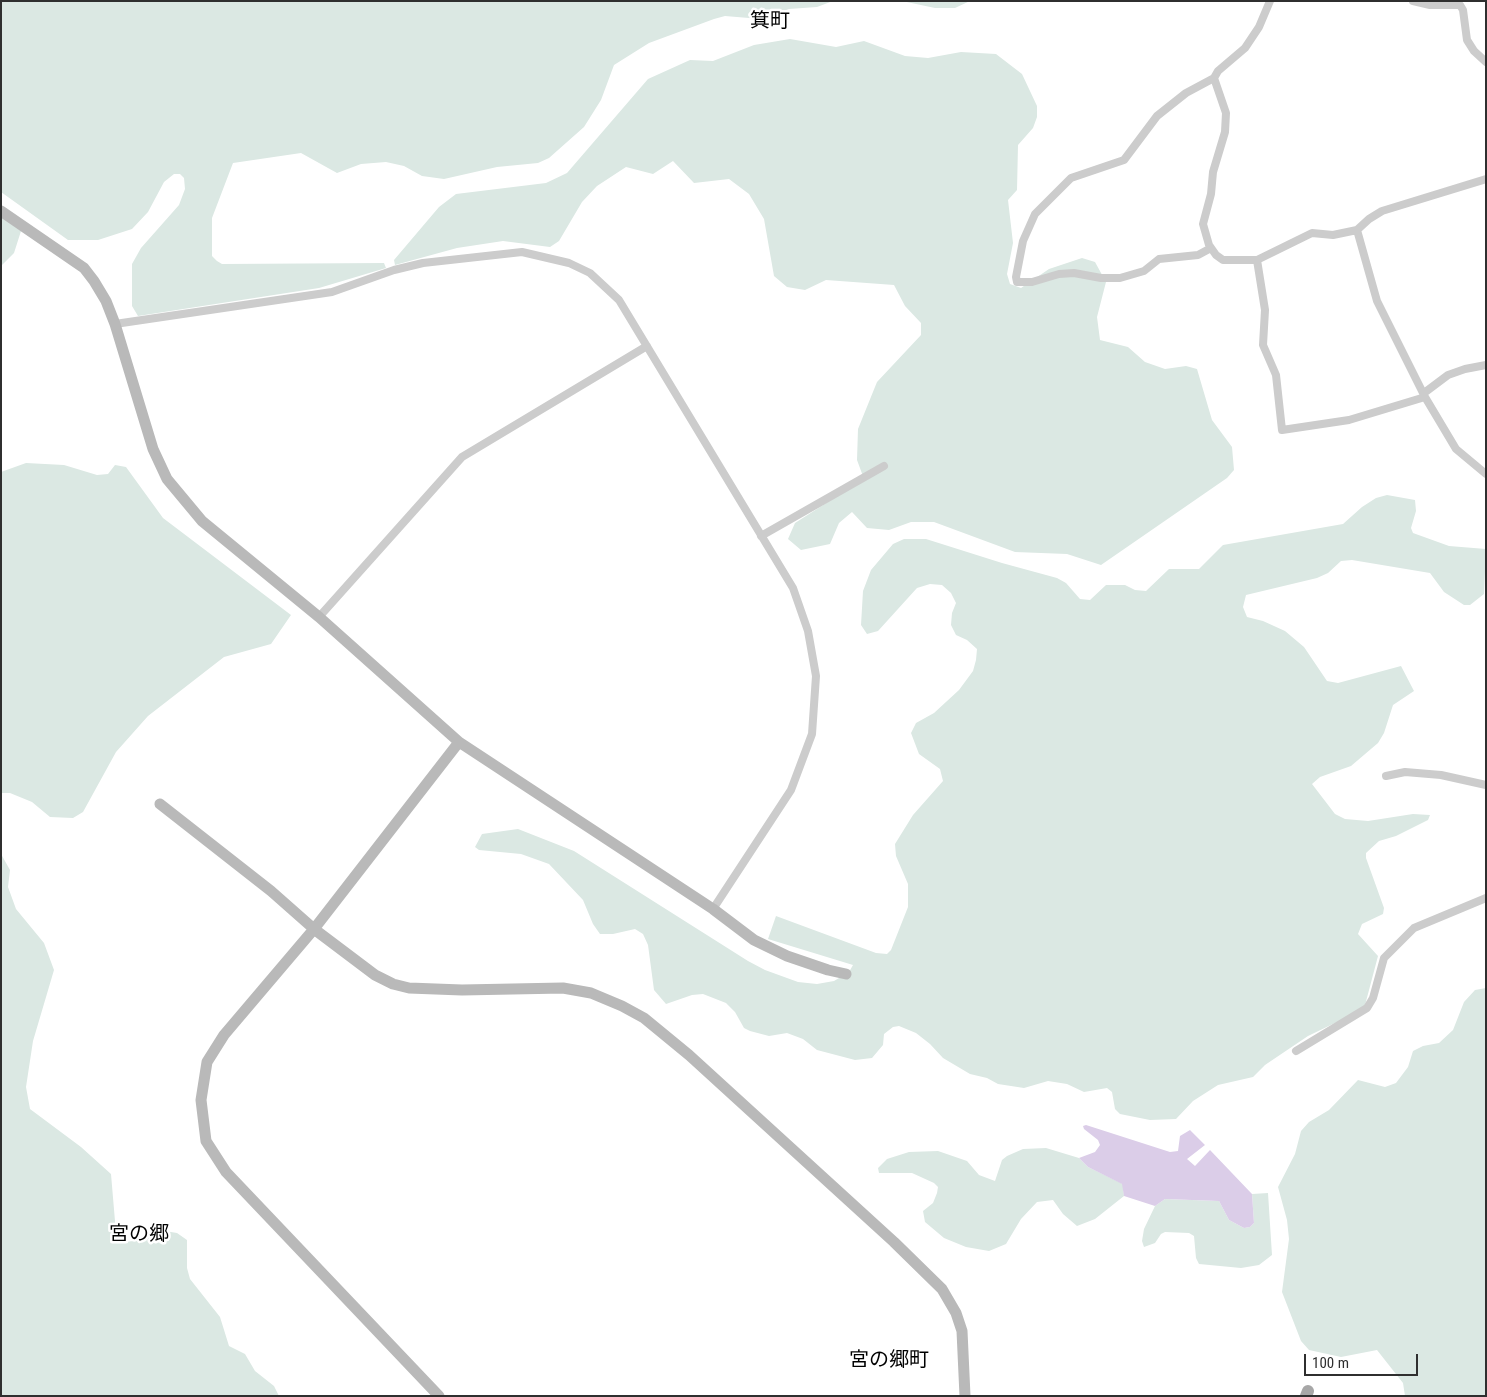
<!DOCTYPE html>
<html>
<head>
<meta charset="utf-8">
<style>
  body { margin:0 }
  #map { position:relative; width:1487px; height:1397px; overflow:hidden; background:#fff; font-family:"Roboto Condensed",sans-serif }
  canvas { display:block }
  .frame { position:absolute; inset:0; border:2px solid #2f2f2f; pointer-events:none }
  .scale { position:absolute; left:1304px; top:1354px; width:114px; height:22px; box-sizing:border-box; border:2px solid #2f2f2f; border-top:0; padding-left:6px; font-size:15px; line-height:18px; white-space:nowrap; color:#2f2f2f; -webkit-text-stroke:4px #fff; paint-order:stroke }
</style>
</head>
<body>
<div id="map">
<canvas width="1487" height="1397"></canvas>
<div class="frame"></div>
<div class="scale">100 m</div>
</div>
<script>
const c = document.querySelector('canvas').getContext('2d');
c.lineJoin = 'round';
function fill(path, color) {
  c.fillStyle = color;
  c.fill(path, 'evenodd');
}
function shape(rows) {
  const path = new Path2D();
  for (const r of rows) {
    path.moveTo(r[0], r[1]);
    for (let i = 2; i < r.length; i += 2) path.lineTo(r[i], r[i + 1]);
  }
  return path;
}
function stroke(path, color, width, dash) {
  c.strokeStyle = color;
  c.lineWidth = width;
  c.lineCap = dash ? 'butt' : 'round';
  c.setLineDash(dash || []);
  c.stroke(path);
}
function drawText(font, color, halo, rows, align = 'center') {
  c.font = font + ' "Roboto Condensed","Noto Sans JP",sans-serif';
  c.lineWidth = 5;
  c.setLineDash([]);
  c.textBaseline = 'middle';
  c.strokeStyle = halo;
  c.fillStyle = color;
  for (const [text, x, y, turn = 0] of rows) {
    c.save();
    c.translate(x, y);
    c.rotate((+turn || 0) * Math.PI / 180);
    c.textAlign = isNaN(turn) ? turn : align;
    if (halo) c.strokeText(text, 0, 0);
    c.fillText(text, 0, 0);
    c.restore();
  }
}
fill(shape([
  [1,1,833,1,817,7,789,9,761,19,725,16,714,19,649,43,614,65,601,100,584,127,549,158,538,163,497,167,444,179,422,176,404,166,386,162,361,164,337,173,301,153,233,163,212,218,212,256,217,261,222,264,384,263,386,268,319,288,138,316,132,306,132,264,141,248,179,205,185,189,184,178,180,174,174,174,164,182,148,212,132,229,98,240,68,240,1,192],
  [902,1,970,1,955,8,935,8],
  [790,39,836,47,864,41,905,56,928,58,961,52,996,54,1022,74,1037,106,1037,117,1033,128,1018,145,1017,190,1008,200,1013,243,1007,274,1010,284,1021,288,1049,269,1082,258,1095,262,1106,282,1097,317,1100,340,1128,347,1145,362,1165,369,1186,366,1197,369,1212,420,1232,447,1234,470,1227,478,1101,565,1067,554,1015,552,934,522,911,522,889,530,867,528,852,512,839,523,830,544,801,550,788,539,795,523,864,479,857,460,858,429,877,382,921,335,921,323,905,306,894,285,826,280,805,290,787,287,774,276,764,219,749,194,729,179,694,183,673,161,653,174,626,167,597,186,582,202,559,241,550,247,503,241,457,248,395,265,394,260,439,207,456,194,546,183,567,173,648,79,690,60,713,61,754,45],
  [1,217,21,231,14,253,1,266],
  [26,463,64,465,97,475,108,474,115,465,126,467,163,518,291,615,271,644,224,657,148,716,116,752,83,812,73,818,50,817,32,802,10,793,1,793,1,472],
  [1387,495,1415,500,1416,511,1411,528,1413,533,1449,546,1486,549,1484,594,1470,605,1464,605,1444,592,1430,573,1352,560,1341,561,1328,573,1317,578,1246,595,1243,607,1247,617,1263,621,1285,631,1304,647,1327,681,1338,683,1401,666,1414,691,1393,705,1384,733,1378,743,1351,766,1320,777,1312,784,1335,814,1345,819,1368,821,1413,814,1430,815,1428,820,1396,836,1379,841,1366,853,1366,858,1384,908,1383,914,1362,924,1358,934,1378,956,1364,1009,1308,1036,1265,1065,1253,1077,1218,1085,1193,1101,1176,1119,1150,1120,1120,1114,1115,1109,1112,1092,1107,1088,1084,1092,1067,1084,1048,1081,1024,1088,998,1084,987,1078,970,1074,943,1058,930,1044,916,1033,899,1026,893,1027,884,1034,883,1045,872,1058,855,1060,817,1050,803,1039,787,1033,769,1036,750,1031,744,1028,735,1012,726,1003,703,994,692,995,666,1004,654,990,648,945,643,934,635,929,613,934,600,934,593,924,583,900,549,864,521,854,479,850,475,847,482,834,518,829,574,851,748,961,765,970,798,982,817,984,834,981,849,972,853,965,768,939,776,916,876,953,887,954,891,950,908,907,908,884,896,856,895,844,913,815,943,781,940,769,919,754,911,733,916,723,934,713,959,690,973,671,976,660,977,649,967,640,956,635,951,625,952,613,956,603,951,593,942,585,930,584,917,588,878,631,867,634,861,625,863,591,871,570,893,544,904,539,926,539,1002,563,1057,578,1066,583,1080,599,1090,600,1106,585,1125,585,1135,590,1146,591,1169,569,1199,569,1223,545,1343,524,1362,507,1376,498],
  [1,854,10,870,8,887,16,909,44,943,54,970,33,1041,26,1087,30,1109,81,1147,111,1174,116,1233,123,1242,145,1240,159,1230,177,1233,187,1240,187,1268,190,1279,220,1317,229,1346,245,1354,255,1371,274,1386,279,1396,1,1396],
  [1486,988,1486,1396,1405,1396,1403,1383,1377,1350,1341,1357,1309,1350,1301,1341,1282,1292,1289,1239,1287,1220,1278,1187,1295,1154,1301,1131,1309,1122,1329,1110,1358,1080,1385,1087,1396,1083,1408,1067,1413,1051,1423,1046,1439,1043,1453,1030,1464,1002,1475,990],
  [1046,1148,1079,1158,1088,1167,1123,1184,1124,1196,1095,1219,1077,1226,1063,1214,1053,1200,1037,1202,1021,1219,1006,1244,989,1251,966,1247,944,1238,925,1222,923,1211,933,1203,937,1193,938,1187,934,1183,912,1173,879,1173,878,1168,887,1159,909,1152,938,1151,967,1161,979,1175,995,1181,1002,1160,1007,1156,1023,1149],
  [1268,1193,1272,1255,1259,1265,1241,1268,1199,1264,1196,1258,1194,1236,1189,1233,1165,1232,1161,1234,1155,1243,1144,1247,1142,1241,1144,1229,1155,1206,1165,1199,1219,1201,1229,1220,1244,1228,1250,1227,1254,1223,1252,1194]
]), '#dbe8e3');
fill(shape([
  [1086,1125,1170,1152,1178,1151,1180,1136,1190,1130,1205,1145,1187,1159,1195,1166,1210,1150,1252,1194,1254,1223,1250,1227,1244,1228,1229,1220,1219,1201,1165,1199,1155,1206,1124,1196,1122,1184,1088,1167,1079,1158,1095,1152,1100,1145,1098,1140,1084,1129,1083,1126]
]), '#dbcde8');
stroke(shape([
  [1270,1,1259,27,1245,48,1218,71,1214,78,1226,113,1225,132,1213,172,1211,194,1203,224,1209,245,1216,255,1223,260,1257,260,1312,233,1333,235,1357,230,1369,219,1382,211,1486,179],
  [1413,1,1430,5,1460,5,1463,10,1467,40,1474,51,1486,62],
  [1357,230,1377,301,1425,397,1456,449,1486,474],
  [1211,248,1198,255,1159,259,1144,271,1120,278,1101,278,1074,273,1059,274,1032,282,1017,282,1016,277,1023,241,1035,214,1071,178,1124,160,1157,116,1186,93,1214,78],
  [1257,260,1265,310,1263,345,1276,375,1282,430,1349,420,1425,397],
  [115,324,332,292,394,270,423,263,522,252,569,263,590,273,619,300,793,588,808,631,816,676,812,734,791,790,713,909],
  [1424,393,1448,375,1465,369,1486,365],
  [761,536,884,466],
  [319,617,462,457,647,346],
  [1386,776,1405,772,1441,775,1486,785],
  [1296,1051,1367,1008,1373,998,1384,958,1414,928,1486,898]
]), '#ccc', 8);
stroke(shape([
  [1,211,84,268,94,281,106,301,115,324,153,449,167,479,202,521,319,617,459,742,713,909,754,940,787,956,828,970,846,974],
  [160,804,271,891,314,929,375,975,393,984,409,988,462,990,563,988,591,993,622,1006,644,1018,689,1055,894,1242,942,1289,956,1313,962,1331,965,1396],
  [439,1396,226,1172,206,1141,201,1100,207,1062,224,1035,314,929,459,742]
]), '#b9b9b9', 11);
stroke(shape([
  [1306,1396,1308,1391]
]), '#a7a7a7', 12);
drawText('20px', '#000', '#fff', [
  ["箕町",770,22],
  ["宮の郷",139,1235],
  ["宮の郷町",889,1361]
]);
</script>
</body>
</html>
